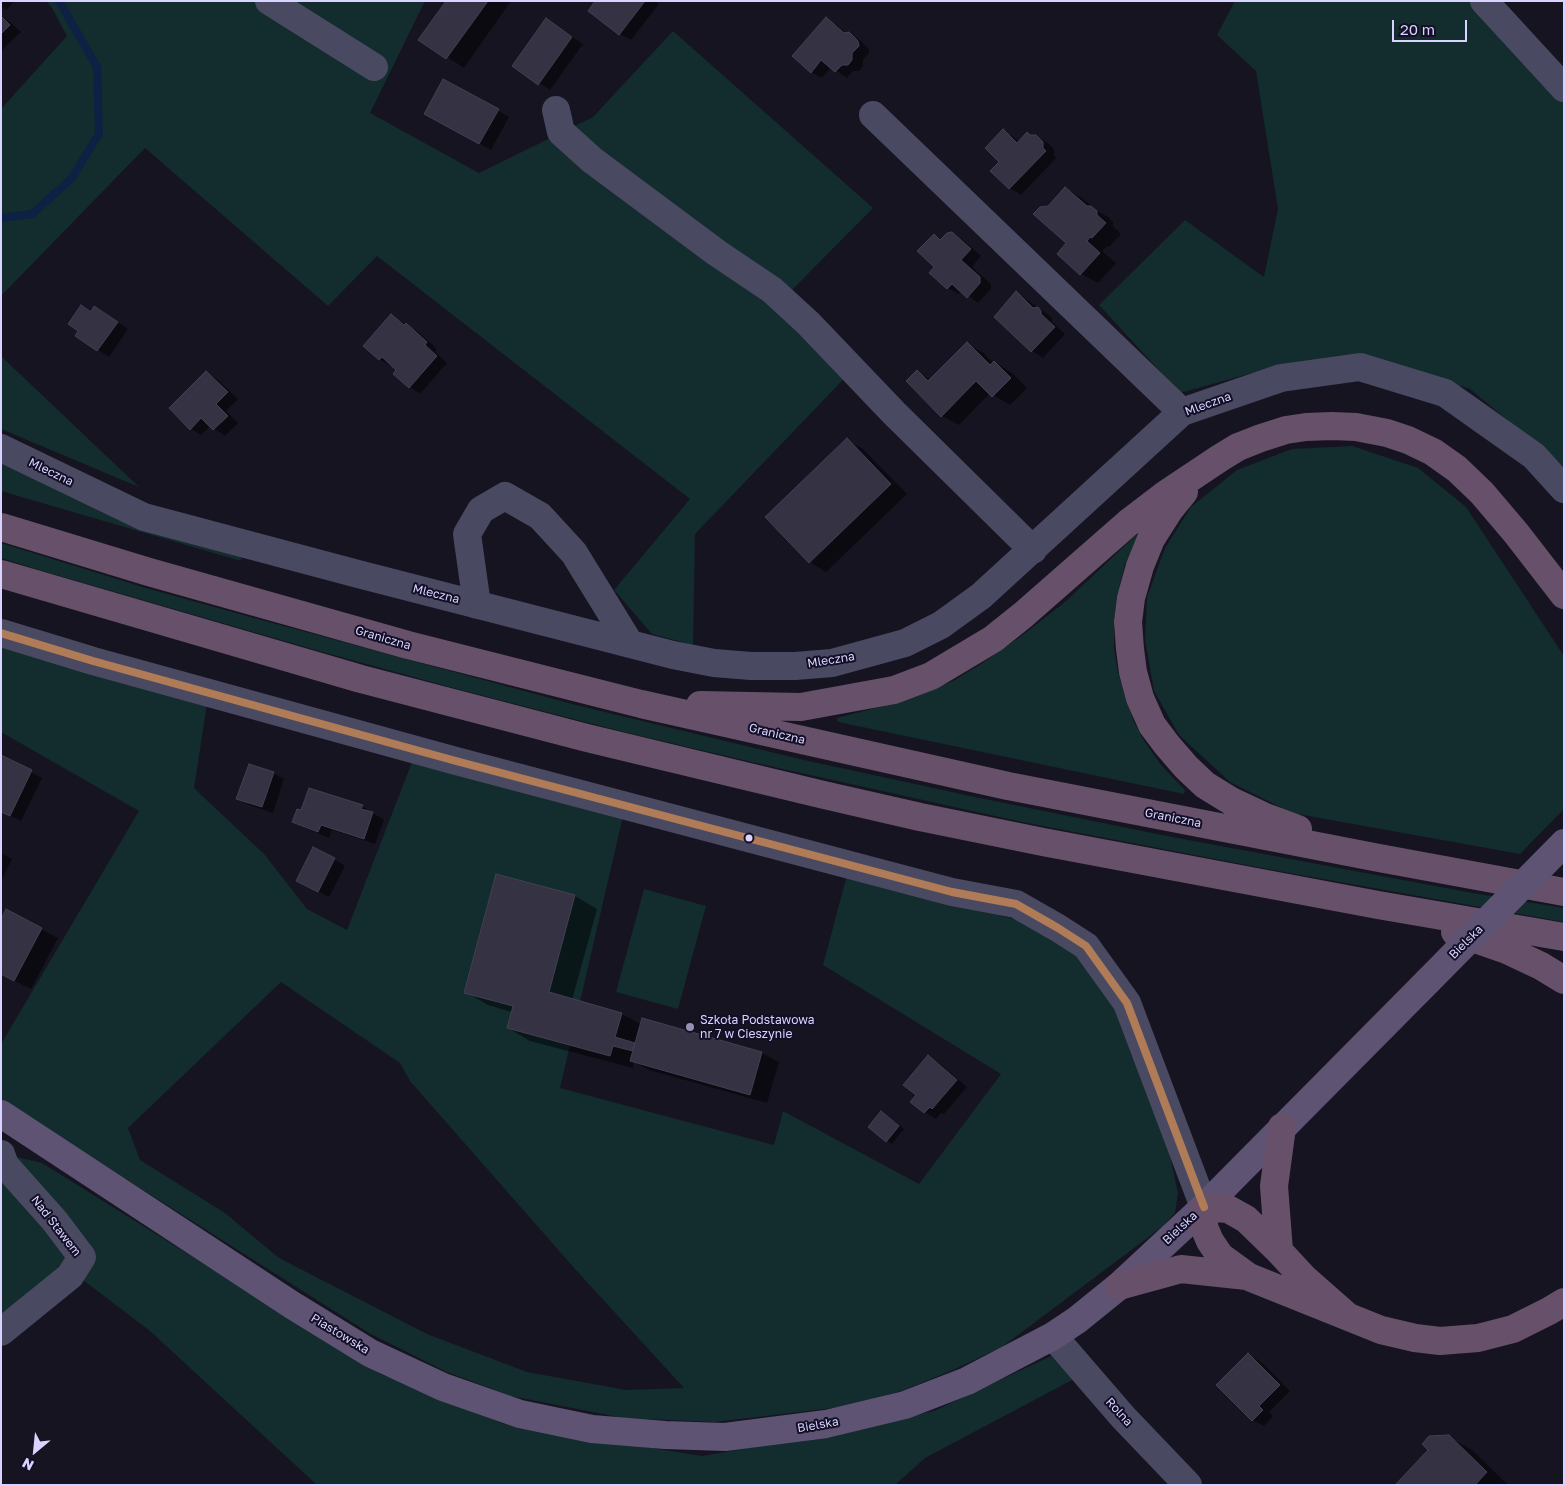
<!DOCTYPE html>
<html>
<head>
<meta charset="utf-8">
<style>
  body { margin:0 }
  #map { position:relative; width:1565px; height:1486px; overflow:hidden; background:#161421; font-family:"Golos Text",sans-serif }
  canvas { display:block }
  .frame { position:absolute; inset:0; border:2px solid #d9d4ff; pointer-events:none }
  .north { position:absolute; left:10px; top:1426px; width:50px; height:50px; -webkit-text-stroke:4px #130f26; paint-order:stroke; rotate:208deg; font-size:14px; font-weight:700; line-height:20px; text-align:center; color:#d9d4ff }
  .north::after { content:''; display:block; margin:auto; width:18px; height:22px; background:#d9d4ff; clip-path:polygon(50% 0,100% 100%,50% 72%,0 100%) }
  .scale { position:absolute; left:1392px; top:20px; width:75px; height:22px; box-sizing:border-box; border:2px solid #d9d4ff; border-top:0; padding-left:6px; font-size:15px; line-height:18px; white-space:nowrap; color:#d9d4ff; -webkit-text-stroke:4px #130f26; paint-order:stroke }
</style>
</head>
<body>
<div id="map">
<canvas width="1565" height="1486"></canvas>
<div class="frame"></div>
<div class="north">N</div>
<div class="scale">20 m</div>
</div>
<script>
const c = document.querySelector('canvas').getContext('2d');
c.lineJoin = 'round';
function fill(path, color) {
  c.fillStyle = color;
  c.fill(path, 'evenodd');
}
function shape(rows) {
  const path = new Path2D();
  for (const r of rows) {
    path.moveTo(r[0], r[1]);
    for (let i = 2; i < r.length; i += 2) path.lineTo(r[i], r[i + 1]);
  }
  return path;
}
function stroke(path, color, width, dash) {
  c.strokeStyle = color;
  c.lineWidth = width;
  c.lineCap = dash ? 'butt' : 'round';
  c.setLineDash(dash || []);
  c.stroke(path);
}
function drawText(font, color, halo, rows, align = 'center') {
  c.font = font + ' "Golos Text",sans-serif';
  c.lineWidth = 4;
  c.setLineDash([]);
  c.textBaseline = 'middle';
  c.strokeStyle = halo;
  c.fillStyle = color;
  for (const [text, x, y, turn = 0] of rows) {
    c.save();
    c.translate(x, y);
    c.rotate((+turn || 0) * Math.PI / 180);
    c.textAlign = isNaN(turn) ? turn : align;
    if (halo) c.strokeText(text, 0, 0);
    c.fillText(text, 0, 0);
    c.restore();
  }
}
fill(shape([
  [46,1,425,1,370,113,479,173,593,117,673,31,873,208,789,293,862,360,695,534,693,645,652,634,614,590,690,499,377,256,328,306,145,148,1,296,1,109,67,36,52,8],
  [1235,1,1499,1,1564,70,1564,467,1470,389,1362,354,1263,370,1180,393,1099,305,1185,220,1264,277,1278,209,1256,71,1217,35],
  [1,356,139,487,1,429],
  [1352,446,1418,468,1466,507,1564,656,1564,809,1520,854,1292,813,1230,782,1179,735,1154,691,1145,639,1147,597,1165,548,1191,507,1237,470,1292,449],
  [1,452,242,548,241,561,1,491],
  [1136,535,1139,535,1125,564,1117,595,1114,623,1114,649,1118,673,1134,722,1145,742,1162,766,1185,790,1184,794,838,722,837,718,879,707,918,695,953,681,984,662,1020,637,1065,602],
  [1,543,146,588,236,613,576,705,804,760,975,797,1167,836,1473,893,1564,908,1564,922,1278,871,1022,822,756,763,624,732,461,690,326,653,39,570,1,558],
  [1,646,207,704,194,788,265,855,307,909,347,930,412,762,624,812,560,1088,774,1145,783,1111,919,1184,1001,1074,823,965,848,871,1017,920,1047,936,1076,956,1118,1013,1165,1133,1178,1193,1175,1213,1162,1227,1002,1347,953,1370,904,1390,850,1406,715,1422,623,1418,511,1396,447,1372,369,1333,1,1100,1,1044,139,811,1,732],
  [281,982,400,1063,410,1081,575,1269,684,1388,626,1390,527,1372,427,1334,279,1258,225,1213,140,1160,128,1128],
  [644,889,706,906,678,1009,616,992],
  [1,1153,42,1163,381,1374,504,1424,702,1456,795,1440,934,1411,1051,1356,1074,1379,925,1458,895,1485,317,1485,150,1331,83,1280,1,1324]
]), '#132c2d');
fill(shape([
  [1,1,11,1,13,3,6,10,1,7],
  [447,1,511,1,464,68,420,39],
  [597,1,655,1,659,4,631,40,620,34,590,10],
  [1,16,10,22,21,32,1,51],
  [826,19,837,25,847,34,860,40,869,49,869,53,863,60,863,66,859,71,853,71,847,78,831,67,822,78,811,72],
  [547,20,583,44,550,90,514,66],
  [444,81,509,117,491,150,426,114],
  [1003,131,1014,137,1019,142,1027,133,1032,136,1036,136,1048,143,1054,149,1054,155,1056,158,1021,195,1010,188,992,171,1001,162],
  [1065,188,1082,198,1096,210,1108,217,1113,222,1113,226,1121,234,1109,247,1108,246,1102,251,1116,263,1098,283,1081,274,1068,243,1048,207],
  [953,234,964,241,981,256,972,267,991,284,991,289,978,303,962,291,959,294,948,288,936,267,934,235,942,240],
  [1017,293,1049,315,1052,318,1052,322,1065,334,1043,358,1032,351,995,317],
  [92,313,106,314,128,329,109,357,76,335],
  [392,316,417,331,437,349,435,352,447,363,420,394,410,387,398,370,392,364,390,366,379,359],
  [967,344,984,353,993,363,994,362,1011,372,1027,388,1010,405,990,393,959,425,942,416,918,372,931,380],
  [206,372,217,379,238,399,226,411,238,423,225,436,210,426,201,435,191,429],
  [847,440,863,449,907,494,826,572,810,562],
  [1,756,42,778,21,821,1,811],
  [273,773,284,779,273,813,249,805,238,798],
  [362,806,384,820,375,844,332,830,329,838,305,828,294,822],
  [1,853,12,859,1,881],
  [334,859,345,866,329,897,297,881],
  [497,875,575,896,597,909,572,1000,622,1014,642,1025,643,1020,762,1053,779,1062,767,1103,649,1070,634,1062,633,1068,530,1041,508,1028,512,1012,488,1005,466,992],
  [41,929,58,938,31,989,1,974],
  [928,1057,939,1063,967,1087,944,1114,941,1113,936,1119,925,1112,917,1095],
  [881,1112,904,1129,892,1144,870,1127],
  [1249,1355,1260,1361,1290,1391,1269,1412,1273,1416,1264,1426,1253,1420],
  [1449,1437,1472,1450,1508,1485,1397,1485,1430,1450]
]), '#0007');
stroke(shape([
  [1,218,32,214,71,179,99,134,97,67,59,1]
]), '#0d2144', 8);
const building = shape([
  [446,1,488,1,446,59,418,40,446,1],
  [595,1,645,1,619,35,588,11,595,1],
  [1,16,10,25,1,34,1,16],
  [826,17,844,33,849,32,858,41,859,46,852,53,852,60,848,65,842,65,835,72,821,60,811,73,792,56,826,17],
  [546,18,572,37,538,85,512,66,546,18],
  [443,79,499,109,479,144,424,114,443,79],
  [1003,129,1017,143,1027,132,1030,135,1036,135,1043,142,1043,148,1046,151,1009,189,990,171,999,162,985,148,1003,129],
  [1065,187,1087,206,1091,206,1097,211,1097,215,1106,223,1092,238,1090,237,1087,241,1100,253,1080,275,1057,254,1066,243,1033,214,1040,207,1048,206,1065,187],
  [952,232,971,249,961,260,980,277,980,283,967,298,952,284,947,289,929,273,934,267,917,251,934,234,940,240,947,233,952,232],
  [1016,291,1033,308,1038,307,1041,311,1041,314,1055,327,1031,352,994,317,1016,291],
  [81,305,91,312,94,306,118,322,97,351,75,336,78,331,68,324,81,305],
  [391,314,404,325,406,323,427,342,425,345,437,356,409,388,393,374,396,370,382,357,379,360,363,346,391,314],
  [967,342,990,365,994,361,1011,378,992,397,976,381,941,417,906,381,917,370,928,381,967,342],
  [206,371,228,392,216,404,228,416,213,430,201,418,190,430,169,408,206,371],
  [847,438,891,484,809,563,765,517,847,438],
  [1,755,32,770,10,816,1,812,1,755],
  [249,764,274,772,262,807,236,799,249,764],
  [309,788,363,805,361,809,373,812,364,839,321,825,318,832,292,822,297,809,301,810,309,788],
  [313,847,335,858,318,892,296,881,313,847],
  [496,874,575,895,549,992,622,1013,615,1037,635,1043,633,1051,613,1046,610,1056,507,1028,513,1006,464,993,496,874],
  [6,909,42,928,14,981,1,974,1,919,6,909],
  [642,1018,762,1052,750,1095,630,1061,642,1018],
  [928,1055,957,1080,932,1109,930,1107,924,1113,910,1102,916,1095,903,1085,928,1055],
  [881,1111,899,1126,886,1142,868,1127,881,1111],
  [1248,1353,1280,1385,1259,1406,1263,1410,1252,1421,1216,1385,1248,1353],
  [1449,1435,1487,1472,1475,1485,1395,1485,1428,1450,1422,1444,1429,1436,1449,1435]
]);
fill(building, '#343243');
stroke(building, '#433f54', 1);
stroke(shape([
  [269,1,374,67],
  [1484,1,1564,88],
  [556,110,561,132,592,160,717,253,772,290,808,323,894,413,1033,550],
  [873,115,1182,412],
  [1,448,144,517,358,574,673,655,714,663,751,666,795,666,832,663,905,643,941,625,981,596,1182,412,1281,378,1360,367,1445,393,1534,456,1564,489],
  [477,605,467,534,481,510,505,496,540,516,574,553,630,644],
  [1,633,93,661,456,761,952,892,1016,904,1058,928,1086,946,1127,1003,1204,1207],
  [1,1154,5,1165,54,1220,82,1257,70,1276,1,1332],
  [1053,1336,1123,1417,1188,1485]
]), '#4a4962', 28);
stroke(shape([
  [1,1114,292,1305,370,1353,443,1387,520,1414,592,1429,665,1435,725,1437,826,1424,905,1405,967,1381,1053,1336,1077,1320,1119,1286,1204,1207,1428,981]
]), '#5e5373', 28);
stroke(shape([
  [1184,492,1170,509,1151,539,1140,566,1131,598,1128,622,1130,649,1133,672,1140,698,1152,725,1167,745,1186,767,1205,785,1231,801,1263,816,1298,829],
  [1,527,149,572,408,645,641,704,1008,786,1379,858,1564,892],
  [1,574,361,679,587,738,824,795,920,817,1043,842,1378,905,1564,937],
  [700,705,801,707,894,690,931,676,993,639,1023,615,1128,523,1166,494,1220,458,1238,447,1261,438,1286,430,1306,427,1332,426,1356,427,1387,433,1408,440,1433,452,1457,469,1482,493,1516,533,1564,595],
  [1455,932,1507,950,1541,966,1564,980],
  [1279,1251,1274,1186,1282,1127],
  [1119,1286,1181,1269,1247,1276],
  [1346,1315,1304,1278,1279,1251,1246,1219,1228,1209,1204,1207,1204,1227,1210,1241,1220,1256,1249,1277,1381,1330,1415,1338,1440,1341,1478,1338,1513,1329,1549,1311,1564,1302]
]), '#67516a', 28);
stroke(shape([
  [1428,981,1564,843]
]), '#5e5373', 28);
stroke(shape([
  [1,633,93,661,456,761,952,892,1016,904,1058,928,1086,946,1127,1003,1204,1207]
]), '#b07c57', 8);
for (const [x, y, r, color] of [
  [749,838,4.5,"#d9d4ff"],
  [690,1027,5,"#9591b1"]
]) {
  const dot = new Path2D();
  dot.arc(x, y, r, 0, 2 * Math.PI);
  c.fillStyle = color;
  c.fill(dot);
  stroke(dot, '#130f26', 2);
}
drawText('12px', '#d9d4ff', '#130f26', [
  ["Mleczna",1208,404,-20],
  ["Mleczna",51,472,26],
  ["Mleczna",436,594,14],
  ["Graniczna",383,638,16],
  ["Mleczna",831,660,-9],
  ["Graniczna",777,734,13],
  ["Graniczna",1173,818,11],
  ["Bielska",1466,942,-45],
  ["Nad Stawem",56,1226,52],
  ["Bielska",1180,1228,-43],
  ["Piastowska",340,1334,31],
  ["Rolna",1119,1412,48],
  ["Bielska",818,1425,-10]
]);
drawText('12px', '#d9d4ff', '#130f26', [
  ["Szkoła Podstawowa",700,1020],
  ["nr 7 w Cieszynie",700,1034]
], 'left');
</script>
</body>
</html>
